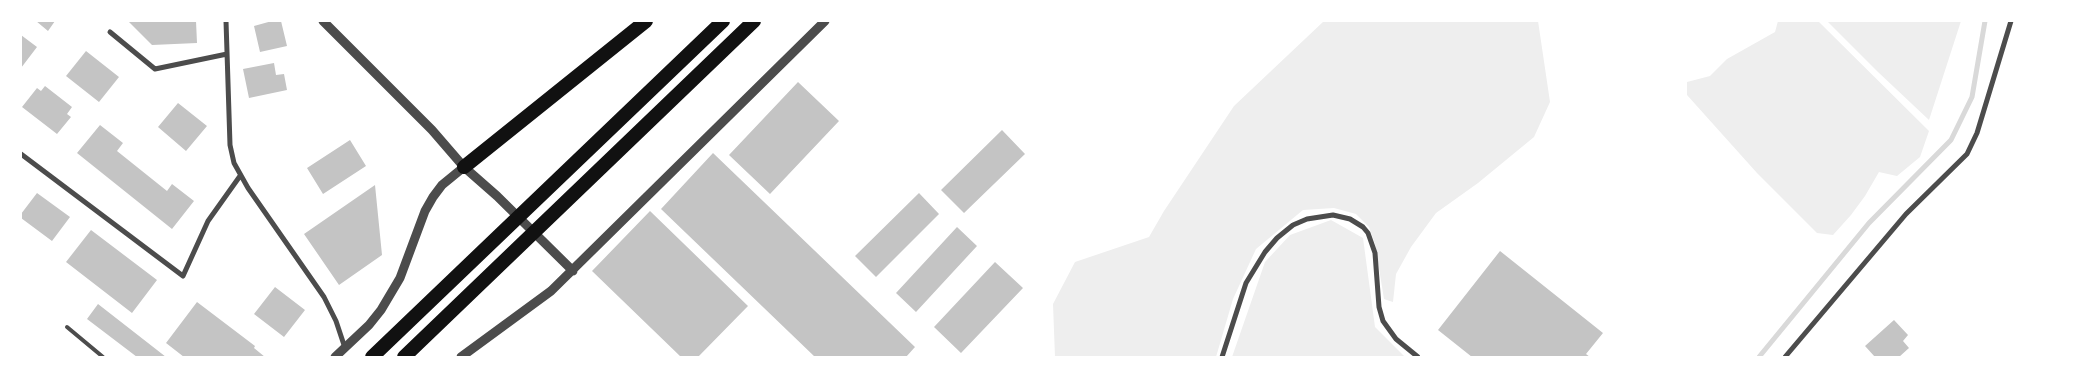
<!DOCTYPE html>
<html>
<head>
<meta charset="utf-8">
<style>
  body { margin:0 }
  #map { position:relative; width:2091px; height:378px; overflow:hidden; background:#fff; font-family:"Alegreya Sans",sans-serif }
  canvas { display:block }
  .frame { position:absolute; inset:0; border:22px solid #fff; pointer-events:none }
</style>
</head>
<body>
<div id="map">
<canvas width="2091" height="378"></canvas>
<div class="frame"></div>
</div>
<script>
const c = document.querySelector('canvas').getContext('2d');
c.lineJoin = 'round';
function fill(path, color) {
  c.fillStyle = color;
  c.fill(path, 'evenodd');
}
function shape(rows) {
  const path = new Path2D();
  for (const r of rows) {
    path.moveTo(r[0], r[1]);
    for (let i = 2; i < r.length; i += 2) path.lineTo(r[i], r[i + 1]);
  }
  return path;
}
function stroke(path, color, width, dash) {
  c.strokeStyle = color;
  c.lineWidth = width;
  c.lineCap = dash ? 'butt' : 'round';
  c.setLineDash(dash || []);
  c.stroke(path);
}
fill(shape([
  [1324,21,1538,21,1550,102,1534,137,1478,183,1436,213,1411,247,1396,274,1393,302,1384,299,1375,244,1369,227,1356,214,1334,208,1303,210,1256,249,1233,299,1216,357,1055,357,1053,304,1075,262,1149,237,1164,211,1234,106],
  [1778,21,1818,21,1929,131,1920,157,1897,176,1879,172,1865,196,1851,215,1833,235,1817,233,1757,173,1687,95,1687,82,1710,76,1727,59,1775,32],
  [1827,21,1961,21,1929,120,1878,72],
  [1331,220,1363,238,1375,327,1405,357,1232,357,1265,262,1290,235]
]), '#eee');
stroke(shape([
  [1759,357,1869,223,1951,140,1972,97,1985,21]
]), '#d9d9d9', 5);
fill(shape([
  [36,21,55,21,48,31],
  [128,21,196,21,197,43,152,45],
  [272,21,281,21,287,46,260,52,254,26],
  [21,35,37,47,21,68],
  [86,51,119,77,99,102,66,76],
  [274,63,276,75,284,74,287,90,249,98,243,69],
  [798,82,839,121,770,194,729,155],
  [45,86,72,107,67,114,71,117,57,134,22,107,37,88,41,91],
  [178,103,207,126,186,151,158,127],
  [100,125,123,143,117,151,167,191,172,184,194,201,172,229,77,153],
  [1002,130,1025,154,964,213,941,190],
  [350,140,366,166,323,194,307,168],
  [713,153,915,347,906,357,815,357,661,209],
  [375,185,382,255,339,285,304,234],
  [37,193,70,217,52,241,21,218,21,214],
  [919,193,939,214,876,277,855,256],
  [650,211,748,306,698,357,681,357,592,271],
  [957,227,977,246,916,312,896,293],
  [91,230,157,280,132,313,66,262],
  [1500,251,1603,333,1586,354,1590,357,1472,357,1438,330],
  [995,262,1023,288,961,353,934,327],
  [275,287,305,310,284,337,254,314],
  [197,302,255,346,254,348,265,357,184,357,166,343],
  [98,304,166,357,137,357,87,319],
  [1894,320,1908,335,1903,341,1909,348,1899,357,1875,357,1865,346]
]), '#c4c4c4');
stroke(shape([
  [67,327,103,357]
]), '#4c4c4c', 4);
stroke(shape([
  [226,21,230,145,234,163,248,188,324,297,336,321,345,348],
  [110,32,155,69,227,54],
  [21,154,183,276,208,221,240,176],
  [1222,357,1246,283,1265,252,1277,238,1293,225,1307,219,1333,215,1350,219,1363,227,1368,233,1375,253,1379,307,1383,321,1396,339,1418,357],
  [1785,357,1906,214,1967,154,1977,133,2011,21]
]), '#4c4c4c', 5);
stroke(shape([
  [323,21,432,130,464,167,497,196,573,271],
  [335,357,369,325,381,310,400,278,425,211,433,197,442,185,464,167],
  [461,357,551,291,825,21]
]), '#4c4c4c', 9);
stroke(shape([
  [464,167,646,21],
  [372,357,723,21],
  [404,357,754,21]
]), '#111', 14);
</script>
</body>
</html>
